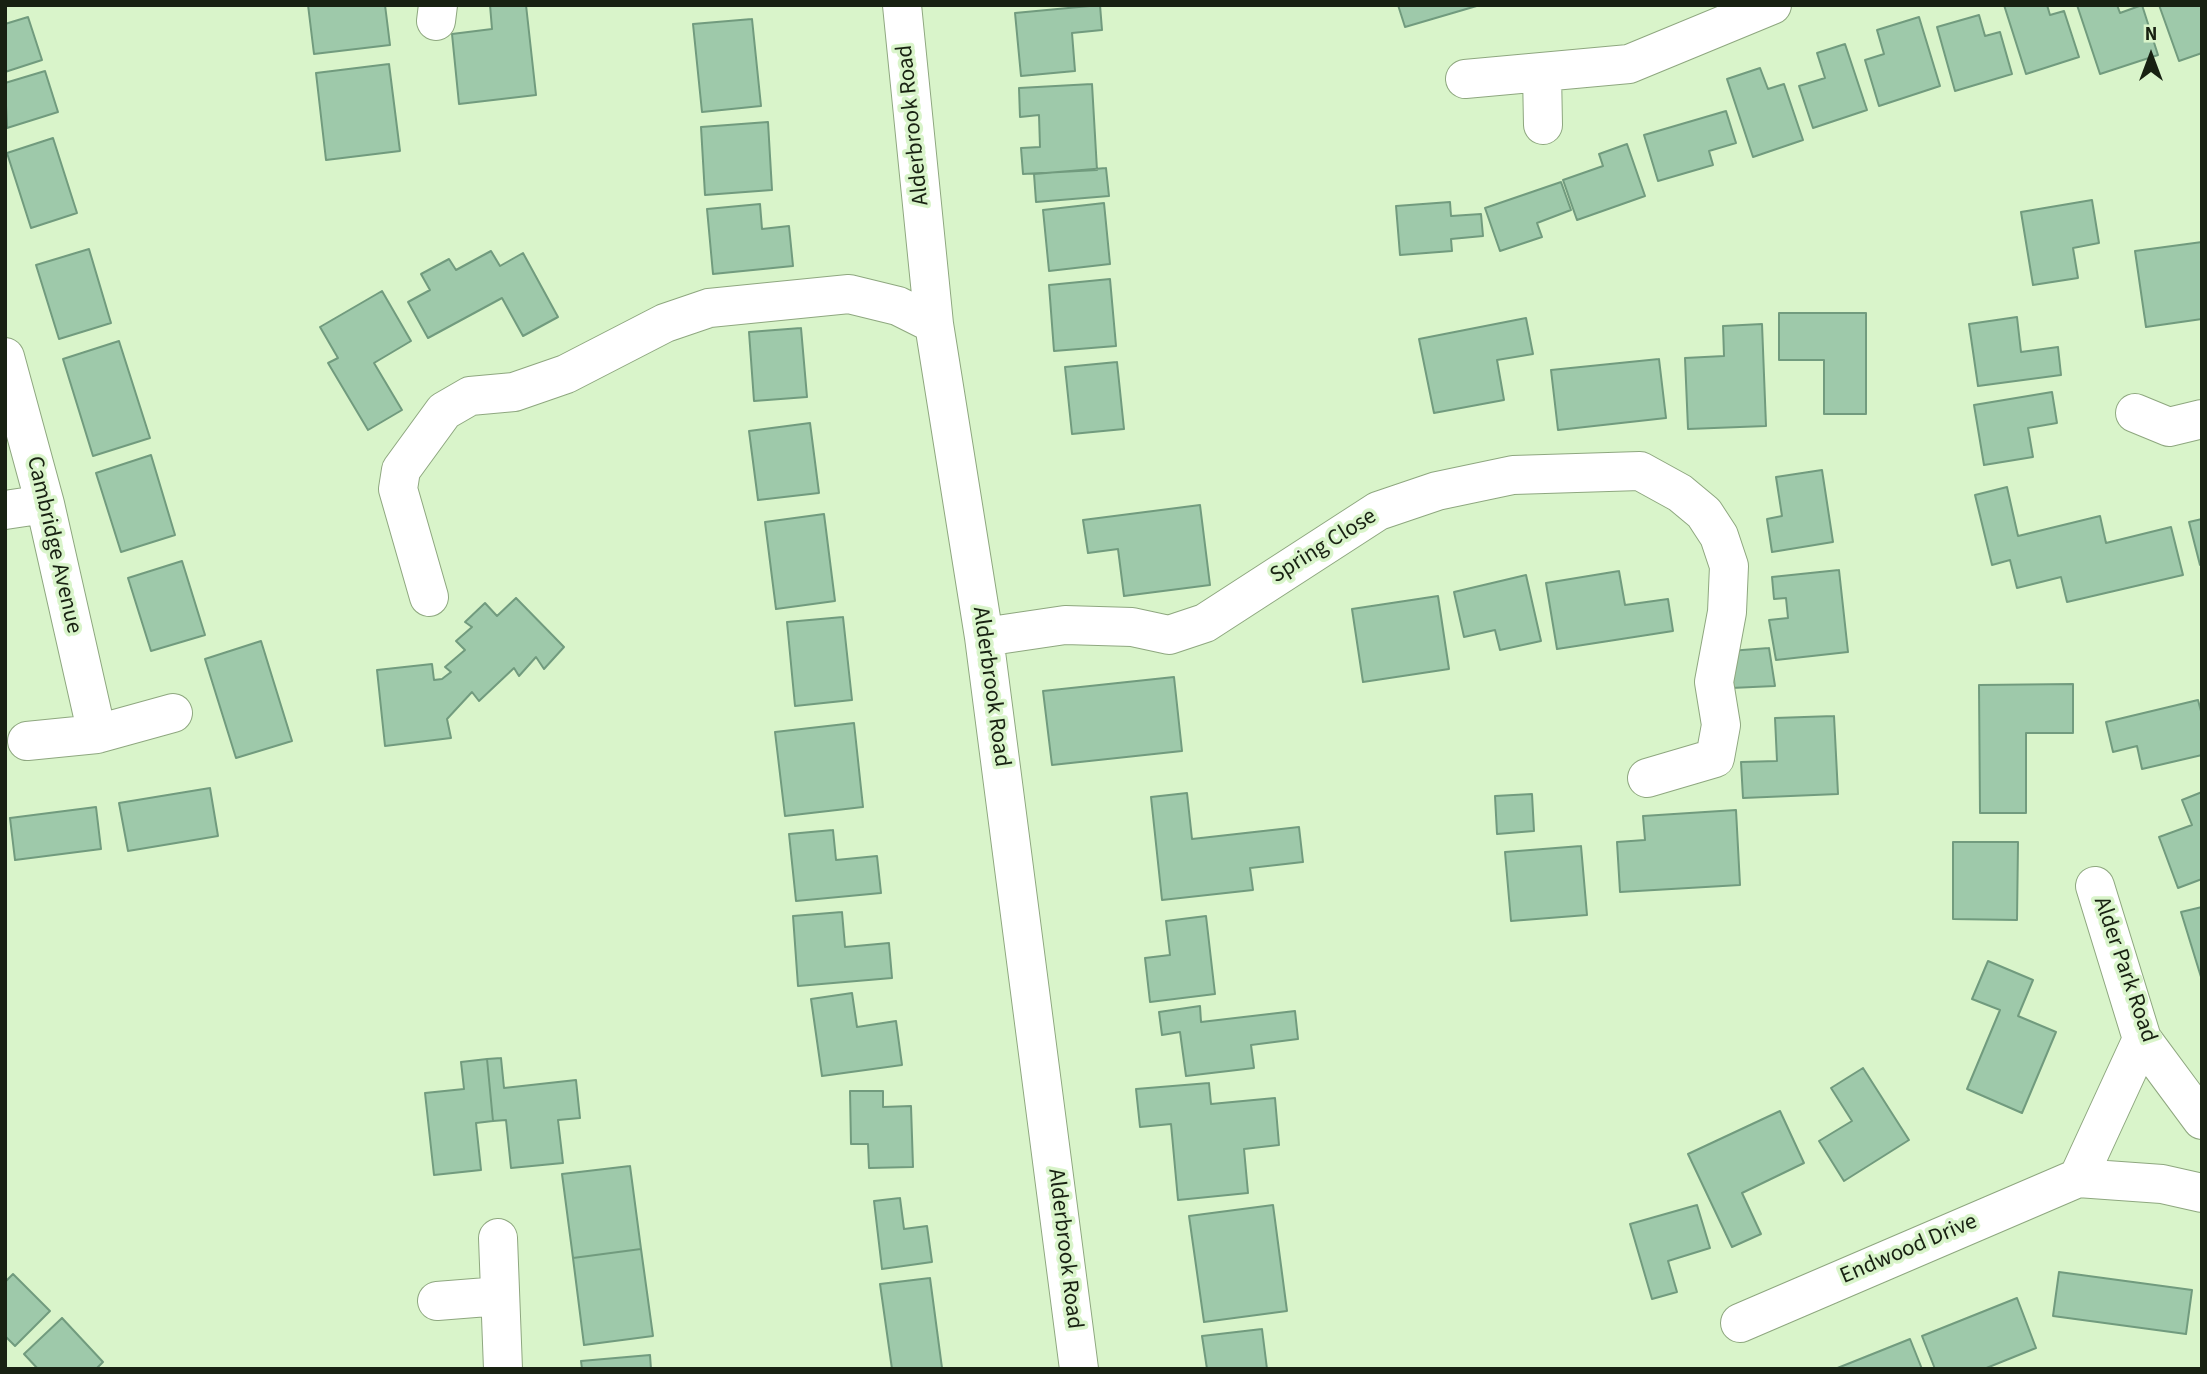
<!DOCTYPE html>
<html>
<head>
<meta charset="utf-8">
<style>
  body { margin:0 }
  #map { position:relative; width:2207px; height:1374px; overflow:hidden; background:#d9f4ca; font-family:"Source Sans 3",sans-serif }
  canvas { display:block }
  .frame { position:absolute; inset:0; border:7px solid #182112; pointer-events:none }
  .north { position:absolute; left:2116px; top:21px; width:70px; height:70px; -webkit-text-stroke:5px #d9f4ca; paint-order:stroke; rotate:0deg; font-size:19px; font-weight:700; line-height:28px; text-align:center; color:#182112 }
  .north::after { content:''; display:block; margin:auto; width:24px; height:32px; background:#182112; clip-path:polygon(50% 0,100% 100%,50% 72%,0 100%) }
</style>
</head>
<body>
<div id="map">
<canvas width="2207" height="1374"></canvas>
<div class="frame"></div>
<div class="north">N</div>
</div>
<script>
const c = document.querySelector('canvas').getContext('2d');
c.lineJoin = 'round';
function fill(path, color) {
  c.fillStyle = color;
  c.fill(path, 'evenodd');
}
function shape(rows) {
  const path = new Path2D();
  for (const r of rows) {
    path.moveTo(r[0], r[1]);
    for (let i = 2; i < r.length; i += 2) path.lineTo(r[i], r[i + 1]);
  }
  return path;
}
function stroke(path, color, width, dash) {
  c.strokeStyle = color;
  c.lineWidth = width;
  c.lineCap = dash ? 'butt' : 'round';
  c.setLineDash(dash || []);
  c.stroke(path);
}
function drawText(font, color, halo, rows, align = 'center') {
  c.font = font + ' "Source Sans 3",sans-serif';
  c.lineWidth = 7;
  c.setLineDash([]);
  c.textBaseline = 'middle';
  c.strokeStyle = halo;
  c.fillStyle = color;
  for (const [text, x, y, turn = 0] of rows) {
    c.save();
    c.translate(x, y);
    c.rotate((+turn || 0) * Math.PI / 180);
    c.textAlign = isNaN(turn) ? turn : align;
    if (halo) c.strokeText(text, 0, 0);
    c.fillText(text, 0, 0);
    c.restore();
  }
}
const building = shape([
  [308,5,385,5,390,45,314,54,308,5],
  [490,5,526,5,536,95,459,104,452,34,492,29,490,5],
  [1100,5,1102,30,1072,33,1075,71,1021,76,1015,13,1100,5],
  [1398,5,1480,5,1405,27,1398,5],
  [2004,5,2047,5,2050,15,2064,11,2079,57,2026,74,2004,5],
  [2077,5,2117,5,2120,13,2142,5,2158,55,2100,74,2077,5],
  [2159,5,2202,5,2202,53,2179,61,2159,5],
  [1979,15,1985,36,2000,32,2012,74,1955,91,1937,27,1979,15],
  [28,17,42,60,5,72,5,24,28,17],
  [1919,17,1940,86,1879,106,1865,60,1884,54,1877,30,1919,17],
  [752,19,761,106,702,112,693,24,752,19],
  [1845,44,1867,110,1813,128,1799,86,1825,78,1817,53,1845,44],
  [389,64,400,151,326,160,316,73,389,64],
  [1760,68,1768,89,1784,84,1803,140,1753,157,1727,79,1760,68],
  [45,71,58,112,7,128,5,83,45,71],
  [1092,84,1097,170,1023,174,1021,148,1040,147,1039,115,1020,117,1019,88,1092,84],
  [1726,111,1736,143,1709,151,1713,165,1658,181,1644,135,1726,111],
  [768,122,772,190,705,195,701,127,768,122],
  [53,138,77,213,31,228,7,153,53,138],
  [1627,144,1645,196,1577,220,1563,180,1603,166,1599,154,1627,144],
  [1106,168,1109,196,1036,202,1034,174,1106,168],
  [1561,182,1571,210,1537,223,1542,237,1500,251,1485,208,1561,182],
  [2092,200,2099,243,2073,248,2078,278,2033,285,2021,212,2092,200],
  [1450,202,1451,216,1481,214,1483,236,1451,239,1452,251,1400,255,1396,206,1450,202],
  [1104,203,1110,264,1049,271,1043,210,1104,203],
  [760,204,762,229,789,226,793,266,713,274,707,209,760,204],
  [2202,242,2202,319,2146,327,2135,251,2202,242],
  [89,249,111,323,59,339,36,265,89,249],
  [491,251,500,266,523,253,558,317,523,336,502,298,428,338,408,302,430,290,421,274,449,259,456,270,491,251],
  [1110,279,1116,346,1054,351,1049,285,1110,279],
  [382,291,411,341,374,363,402,410,368,430,328,363,338,358,320,327,382,291],
  [1779,313,1866,313,1866,414,1824,414,1824,360,1779,360,1779,313],
  [2017,317,2021,352,2058,347,2061,375,1978,386,1969,324,2017,317],
  [1526,318,1533,354,1497,360,1504,400,1434,413,1419,339,1526,318],
  [1762,324,1766,426,1688,429,1685,358,1724,356,1723,326,1762,324],
  [801,328,807,397,754,401,749,332,801,328],
  [119,341,150,438,93,456,63,359,119,341],
  [1659,359,1666,418,1558,430,1551,370,1659,359],
  [1117,362,1124,429,1072,434,1065,367,1117,362],
  [2052,392,2057,423,2028,428,2033,457,1984,465,1974,405,2052,392],
  [810,423,819,493,758,500,749,431,810,423],
  [151,455,175,535,121,552,96,473,151,455],
  [1822,470,1833,542,1772,552,1767,519,1782,516,1776,477,1822,470],
  [2007,487,2018,536,2100,516,2106,543,2171,527,2183,575,2067,602,2061,577,2017,588,2010,560,1992,565,1975,495,2007,487],
  [1200,505,1210,585,1124,596,1118,549,1088,553,1083,520,1200,505],
  [824,514,835,601,776,609,765,522,824,514],
  [2202,519,2202,565,2200,565,2189,522,2202,519],
  [182,561,205,635,151,651,128,578,182,561],
  [1839,570,1848,652,1776,660,1769,620,1788,618,1786,598,1774,599,1772,577,1839,570],
  [1619,571,1625,605,1668,599,1673,631,1557,649,1546,583,1619,571],
  [1526,575,1541,641,1500,650,1495,630,1464,637,1454,592,1526,575],
  [1438,596,1449,669,1363,682,1352,609,1438,596],
  [516,598,564,647,544,669,536,657,519,676,514,668,479,701,472,692,447,719,451,738,385,746,377,670,432,664,434,680,442,679,451,672,445,667,465,650,456,641,472,627,465,622,485,603,497,616,516,598],
  [843,617,852,700,795,706,787,622,843,617],
  [261,641,292,741,236,758,205,659,261,641],
  [1769,648,1775,686,1731,688,1729,651,1769,648],
  [1174,677,1182,751,1052,765,1043,691,1174,677],
  [2073,684,2073,733,2026,733,2026,813,1980,813,1979,685,2073,684],
  [2198,700,2202,715,2202,755,2142,769,2137,746,2113,752,2106,722,2198,700],
  [1834,716,1838,794,1743,798,1741,762,1777,761,1775,718,1834,716],
  [854,723,863,807,785,816,775,732,854,723],
  [210,788,218,836,128,851,119,803,210,788],
  [2202,792,2202,879,2178,888,2159,837,2192,825,2182,800,2202,792],
  [1187,793,1192,839,1299,827,1303,862,1250,868,1253,890,1162,900,1151,797,1187,793],
  [1532,794,1534,831,1497,834,1495,796,1532,794],
  [96,807,101,849,15,860,10,818,96,807],
  [1736,810,1740,885,1620,892,1617,842,1645,840,1643,816,1736,810],
  [833,830,836,860,877,856,881,893,796,901,789,834,833,830],
  [1953,842,2018,842,2017,920,1953,919,1953,842],
  [1581,846,1587,915,1511,921,1505,852,1581,846],
  [2202,907,2202,977,2201,977,2181,912,2202,907],
  [842,912,845,947,889,943,892,978,798,986,793,916,842,912],
  [1206,916,1215,994,1150,1002,1145,958,1170,955,1166,921,1206,916],
  [1988,961,2033,980,2018,1016,2056,1032,2022,1113,1967,1089,2000,1010,1972,999,1988,961],
  [852,993,857,1027,896,1021,902,1065,822,1076,811,999,852,993],
  [1200,1006,1201,1022,1295,1011,1298,1039,1251,1045,1254,1068,1186,1076,1180,1032,1162,1035,1159,1012,1200,1006],
  [501,1058,504,1088,576,1080,580,1118,558,1120,563,1163,511,1168,506,1120,493,1121,487,1059,501,1058],
  [487,1059,493,1121,476,1123,481,1170,434,1175,425,1093,464,1089,461,1062,487,1059],
  [1863,1068,1909,1140,1844,1181,1819,1141,1852,1121,1831,1088,1863,1068],
  [1209,1083,1211,1104,1275,1098,1279,1145,1244,1149,1248,1193,1178,1200,1171,1124,1140,1127,1136,1089,1209,1083],
  [850,1091,883,1091,883,1107,911,1106,913,1167,869,1168,868,1144,851,1144,850,1091],
  [1780,1111,1804,1163,1742,1193,1761,1234,1732,1247,1688,1154,1780,1111],
  [630,1166,641,1249,573,1258,562,1174,630,1166],
  [900,1198,904,1229,927,1226,932,1262,882,1269,874,1201,900,1198],
  [1273,1205,1287,1311,1204,1322,1189,1216,1273,1205],
  [1697,1205,1710,1248,1668,1261,1677,1292,1652,1299,1630,1224,1697,1205],
  [641,1249,653,1336,584,1345,573,1258,641,1249],
  [2059,1272,2192,1290,2186,1334,2053,1316,2059,1272],
  [13,1274,50,1311,15,1346,5,1336,5,1282,13,1274],
  [930,1278,942,1368,892,1369,880,1284,930,1278],
  [2017,1298,2036,1348,1984,1369,1935,1369,1922,1336,2017,1298],
  [62,1318,103,1362,96,1369,38,1369,24,1354,62,1318],
  [1262,1329,1267,1369,1207,1369,1202,1336,1262,1329],
  [1910,1339,1922,1369,1835,1369,1910,1339],
  [650,1355,651,1369,582,1369,581,1361,650,1355]
]);
fill(building, '#9ec9aa');
stroke(building, '#719b7e', 2);
const minor = shape([
  [902,5,934,324,984,637,1079,1369],
  [436,21,438,5],
  [1542,73,1543,125],
  [1465,79,1629,64,1772,5],
  [5,357,45,504,97,734,173,713],
  [2135,413,2169,427,2202,419],
  [5,510,45,504],
  [429,597,398,489,401,470,444,411,470,396,514,392,566,374,665,323,709,308,849,294,898,306,934,324],
  [984,637,1065,625,1132,627,1169,635,1205,623,1378,511,1437,491,1513,475,1640,471,1680,493,1704,513,1719,536,1729,566,1727,612,1714,682,1721,725,1715,758,1647,778],
  [27,741,97,734],
  [2095,886,2142,1039,2202,1120],
  [2078,1178,2142,1039],
  [498,1238,503,1369],
  [437,1301,500,1296],
  [1740,1323,2078,1178,2162,1184,2202,1193]
]);
stroke(minor, '#8ea77f', 40);
stroke(minor, '#fff', 38);
drawText('23px', '#182112', '#d9f4ca', [
  ["Alderbrook Road",914,125,-96],
  ["Cambridge Avenue",53,545,77],
  ["Spring Close",1324,547,-32],
  ["Alderbrook Road",990,687,82],
  ["Alder Park Road",2124,970,71],
  ["Alderbrook Road",1064,1249,83],
  ["Endwood Drive",1909,1250,-23]
]);
</script>
</body>
</html>
